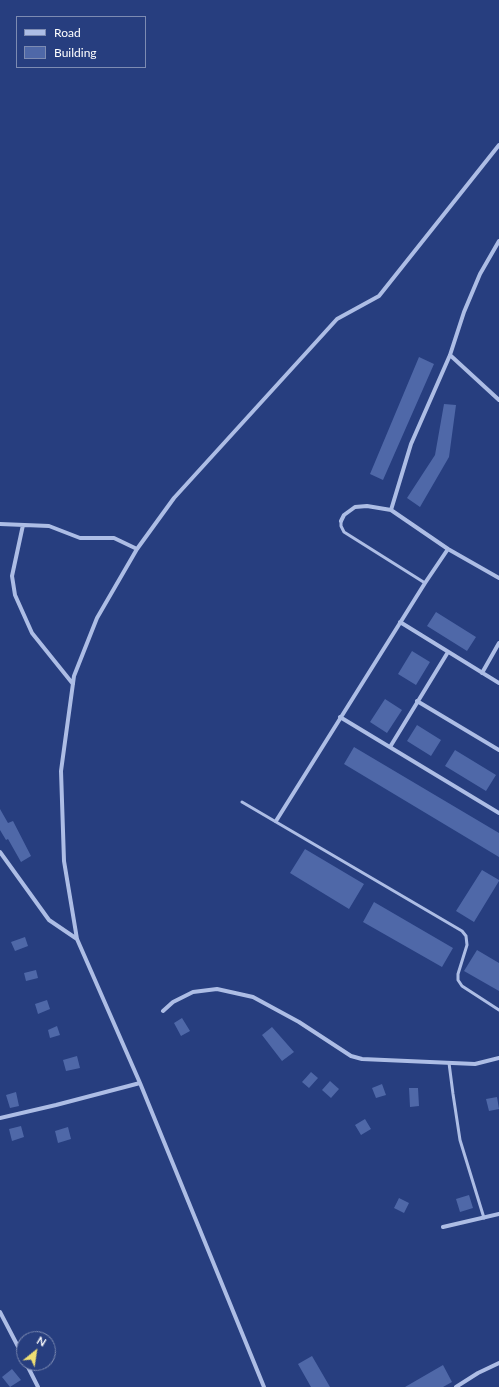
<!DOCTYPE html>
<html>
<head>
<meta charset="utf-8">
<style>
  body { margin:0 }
  #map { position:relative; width:499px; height:1387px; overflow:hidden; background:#273e7f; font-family:Lato,sans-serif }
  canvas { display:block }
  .legend { position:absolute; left:16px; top:16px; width:130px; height:52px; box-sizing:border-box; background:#273e7f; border:1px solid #7d8bb2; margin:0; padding:5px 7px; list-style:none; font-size:12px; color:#fff }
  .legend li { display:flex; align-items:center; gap:8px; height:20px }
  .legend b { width:20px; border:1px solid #7d8bb2 }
  .north { position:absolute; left:16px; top:1331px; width:40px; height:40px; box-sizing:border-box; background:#273e7f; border:1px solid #7d8bb2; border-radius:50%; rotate:30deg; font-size:11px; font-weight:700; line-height:16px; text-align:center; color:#fff }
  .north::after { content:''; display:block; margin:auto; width:14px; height:18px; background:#eedf73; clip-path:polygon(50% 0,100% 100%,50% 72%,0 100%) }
</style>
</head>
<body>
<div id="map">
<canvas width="499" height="1387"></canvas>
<ul class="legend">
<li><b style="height:5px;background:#adbde5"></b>Road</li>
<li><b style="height:11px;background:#4f68a8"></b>Building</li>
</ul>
<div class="north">N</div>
</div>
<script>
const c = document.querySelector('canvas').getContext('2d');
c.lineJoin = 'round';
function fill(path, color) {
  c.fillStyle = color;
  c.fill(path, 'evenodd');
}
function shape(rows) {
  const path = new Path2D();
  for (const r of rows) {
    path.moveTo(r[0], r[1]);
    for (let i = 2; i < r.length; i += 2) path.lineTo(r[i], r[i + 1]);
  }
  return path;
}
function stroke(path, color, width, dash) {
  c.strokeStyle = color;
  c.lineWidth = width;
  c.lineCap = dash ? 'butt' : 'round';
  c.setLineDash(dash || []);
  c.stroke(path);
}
fill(shape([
  [419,357,434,364,383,480,370,474],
  [444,404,456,405,449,457,420,507,407,498,435,455],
  [436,612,476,637,467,651,427,626],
  [412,651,430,662,416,685,398,674],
  [385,699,402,710,387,733,370,722],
  [417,725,441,740,431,756,407,741],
  [354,747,499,833,499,857,344,764],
  [455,750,496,775,486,791,445,766],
  [0,809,8,823,13,821,31,856,21,862,8,839,6,840,0,830],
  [305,849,364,884,349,909,290,873],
  [482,870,499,880,499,881,474,922,456,911],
  [374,902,453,948,442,967,363,922],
  [25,937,28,946,15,951,11,942],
  [477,950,499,963,499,991,464,971],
  [36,970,38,978,26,981,24,973],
  [47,1000,50,1009,38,1014,35,1004],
  [182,1018,190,1031,181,1036,174,1023],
  [57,1026,60,1035,50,1038,48,1030],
  [272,1027,294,1052,282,1061,262,1035],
  [77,1056,80,1068,66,1071,63,1060],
  [311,1072,318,1078,309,1088,302,1082],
  [330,1081,339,1089,331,1098,322,1090],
  [382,1084,386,1095,376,1098,372,1088],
  [409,1088,418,1088,419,1106,410,1107],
  [16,1092,19,1106,10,1108,6,1095],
  [497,1097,499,1109,489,1111,486,1099],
  [365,1119,371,1129,361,1135,355,1125],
  [21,1126,24,1137,12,1141,9,1129],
  [68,1127,71,1139,58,1143,55,1131],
  [469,1195,473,1208,460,1212,456,1199],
  [399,1198,409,1203,404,1213,394,1208],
  [312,1356,330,1387,311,1387,298,1364],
  [443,1365,452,1382,443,1387,405,1387],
  [12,1369,21,1380,10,1387,2,1377]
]), '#4f68a8');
stroke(shape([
  [341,521,341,526,344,532,425,583],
  [242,802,462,931,466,936,467,945,458,974,458,980,462,986,499,1010],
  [449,1063,453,1094,460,1140,484,1218]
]), '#adbde5', 3);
stroke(shape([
  [450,355,499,400],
  [391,510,411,444,450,355,464,312,480,274,499,241],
  [341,521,344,515,355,507,367,506,391,510,448,549,499,578],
  [0,524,49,526,80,538,114,538,137,549],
  [23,525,12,576,15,595,32,633,73,684],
  [400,622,499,683],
  [482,673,499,643],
  [417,701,499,750],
  [340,717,499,813],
  [390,747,448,652],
  [276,821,425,583,448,549],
  [0,852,49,920,77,939],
  [163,1011,173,1002,193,992,217,989,253,997,299,1022,351,1056,362,1059,475,1064,499,1058],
  [0,1118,56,1105,140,1083],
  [443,1227,499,1214],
  [0,1312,24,1358],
  [26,1363,38,1387],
  [264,1387,140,1083,77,939,64,861,61,771,74,676,97,618,137,549,174,498,337,319,379,296,499,145],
  [456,1387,478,1373,499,1363]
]), '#adbde5', 4);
</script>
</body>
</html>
